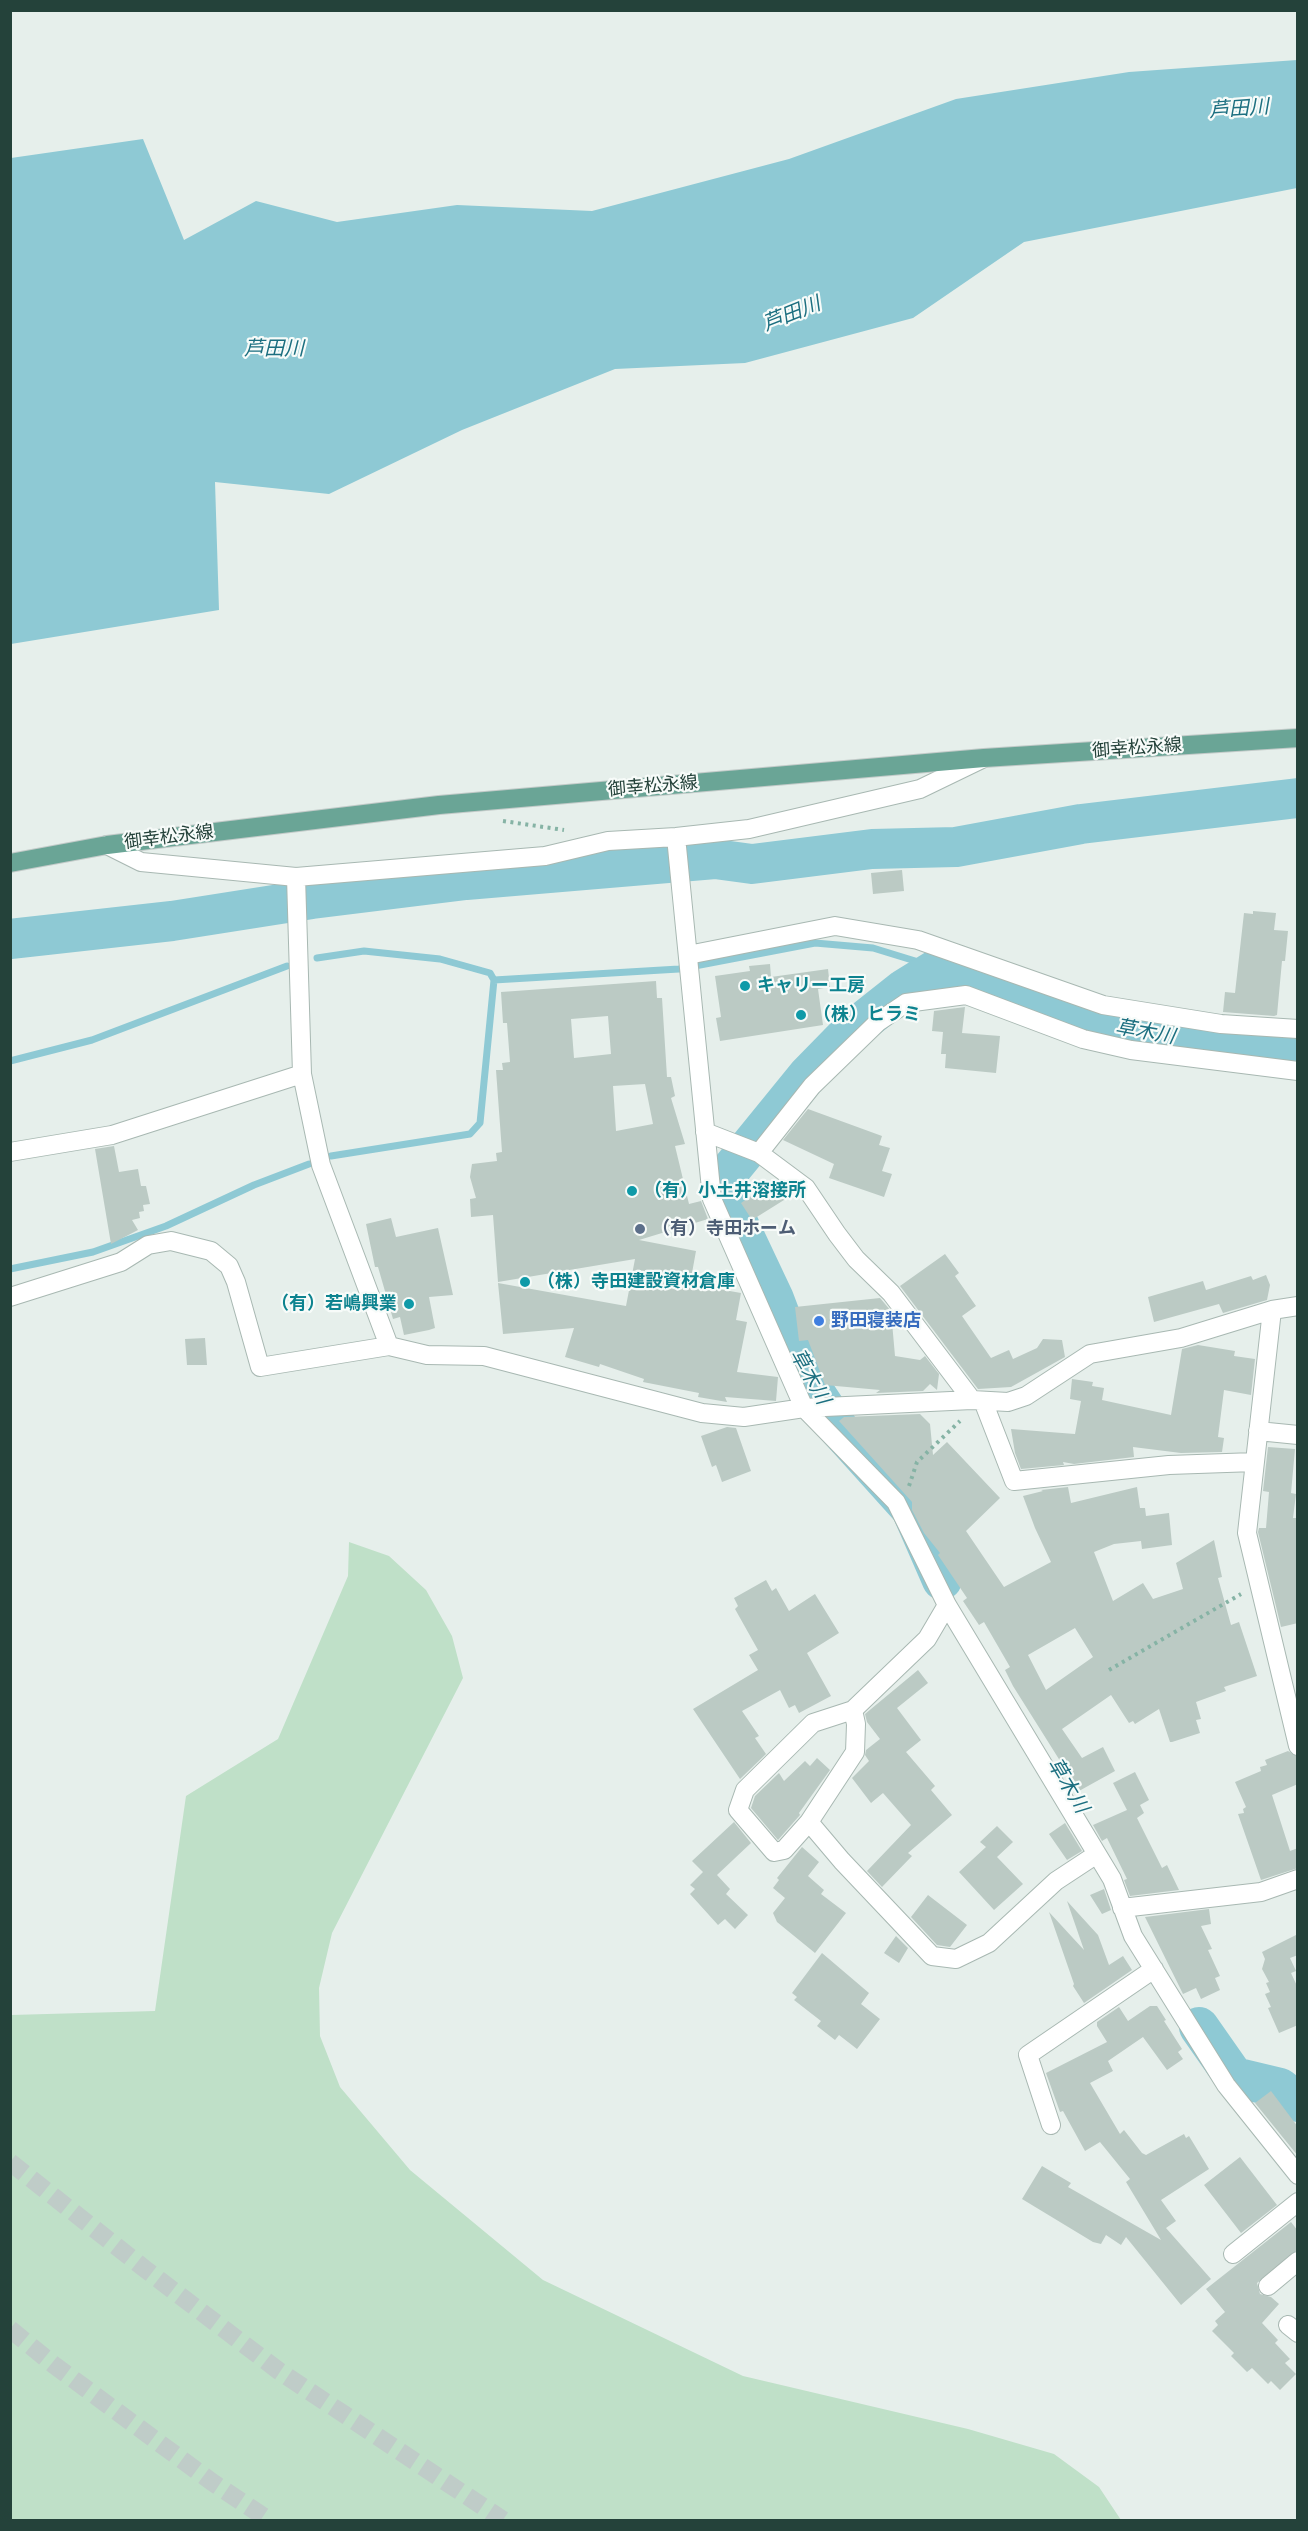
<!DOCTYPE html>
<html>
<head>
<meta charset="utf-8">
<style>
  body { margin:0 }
  #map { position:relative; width:1308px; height:2531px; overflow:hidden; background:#e6efeb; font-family:"Roboto Condensed",sans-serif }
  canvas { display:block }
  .frame { position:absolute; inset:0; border:12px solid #24423a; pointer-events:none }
</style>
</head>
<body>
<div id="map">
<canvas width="1308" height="2531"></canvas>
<div class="frame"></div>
</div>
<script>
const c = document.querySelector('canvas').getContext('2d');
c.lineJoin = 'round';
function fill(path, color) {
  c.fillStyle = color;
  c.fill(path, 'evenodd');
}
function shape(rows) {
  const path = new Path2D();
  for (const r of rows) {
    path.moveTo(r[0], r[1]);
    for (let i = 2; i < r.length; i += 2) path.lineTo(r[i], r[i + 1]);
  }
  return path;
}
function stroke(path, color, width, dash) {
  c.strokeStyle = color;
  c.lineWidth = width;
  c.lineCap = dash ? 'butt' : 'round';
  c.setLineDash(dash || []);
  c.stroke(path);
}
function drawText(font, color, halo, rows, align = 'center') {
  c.font = font + ' "Roboto Condensed","Noto Sans JP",sans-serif';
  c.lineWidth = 4.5;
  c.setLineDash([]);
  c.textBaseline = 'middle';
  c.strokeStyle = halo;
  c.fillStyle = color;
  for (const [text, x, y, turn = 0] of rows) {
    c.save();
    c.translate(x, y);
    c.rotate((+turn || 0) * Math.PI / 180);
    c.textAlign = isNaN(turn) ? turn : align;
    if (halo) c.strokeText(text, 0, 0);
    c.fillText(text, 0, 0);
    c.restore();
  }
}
fill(shape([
  [349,1542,389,1556,426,1590,452,1636,463,1678,332,1933,319,1988,320,2036,340,2087,410,2170,543,2280,743,2376,968,2429,1054,2454,1099,2487,1121,2520,11,2520,11,2015,155,2011,186,1796,278,1739,348,1576]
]), '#bfe0c8');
fill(shape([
  [1297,60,1297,188,1024,242,913,318,745,363,615,369,462,430,329,494,215,482,219,610,11,644,11,158,143,139,184,240,256,201,337,222,457,205,592,211,789,159,956,99,1129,72]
]), '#8ec9d4');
stroke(shape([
  [317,958,364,951,440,959,490,973,494,980,679,969,815,943,873,948,938,968],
  [10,1061,92,1040,287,966],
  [331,1156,470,1134,480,1123,494,980],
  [10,1269,93,1252,166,1226,254,1185,309,1164]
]), '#8ec9d4', 7);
stroke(shape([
  [10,939,172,921,312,899,466,880,715,859,752,864,872,849,956,847,1081,824,1298,798],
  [942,1580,911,1509,839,1429,802,1373,774,1299,724,1193,724,1178,807,1076,851,1031,904,989,938,968,1110,1028,1219,1046,1298,1053],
  [1199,2027,1234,2077,1280,2088,1298,2102]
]), '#8ec9d4', 40);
fill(shape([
  [902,870,904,891,873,894,871,873],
  [1253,911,1276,913,1274,930,1288,931,1285,961,1282,961,1277,1015,1274,1016,1223,1012,1225,992,1235,993,1244,913,1253,914],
  [770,964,771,977,828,969,830,987,818,989,823,1025,720,1041,716,1018,721,1017,715,976,750,971,749,966],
  [656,981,657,998,662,998,667,1077,671,1077,675,1096,671,1098,685,1144,675,1146,689,1204,701,1201,708,1219,639,1240,696,1251,690,1284,741,1293,736,1320,747,1322,737,1372,778,1377,776,1401,725,1397,727,1402,698,1397,699,1393,643,1382,644,1379,600,1364,599,1367,565,1357,574,1328,503,1334,498,1283,626,1306,635,1259,498,1282,493,1215,471,1217,470,1199,476,1198,470,1177,472,1164,497,1161,496,1153,502,1152,496,1070,503,1070,502,1063,510,1062,507,1023,503,1023,501,992],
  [608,1016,611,1054,574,1058,571,1019],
  [645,1084,653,1124,616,1131,613,1086],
  [965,1007,962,1033,1000,1036,996,1073,945,1068,946,1054,941,1054,943,1032,932,1031,934,1011],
  [808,1109,882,1136,879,1145,890,1148,882,1171,892,1174,884,1197,829,1178,834,1164,783,1140],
  [114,1146,119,1172,138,1169,141,1186,146,1186,150,1204,143,1205,144,1211,139,1212,140,1218,132,1220,138,1230,111,1244,95,1149],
  [775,1179,792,1195,752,1220,741,1203],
  [391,1218,396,1237,438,1228,453,1295,429,1297,435,1328,429,1330,404,1335,400,1317,393,1319,378,1267,375,1267,366,1224],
  [945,1254,959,1273,955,1276,976,1306,962,1316,991,1358,1009,1350,1013,1359,1037,1348,1043,1339,1062,1340,1065,1357,1011,1387,978,1389,900,1286],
  [1266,1275,1270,1285,1267,1300,1223,1313,1219,1304,1154,1322,1148,1297,1203,1281,1206,1290,1251,1276,1253,1280],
  [880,1298,891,1311,895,1356,920,1360,925,1356,939,1374,937,1390,930,1384,923,1391,876,1393,880,1390,825,1385,808,1340,799,1341,795,1307],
  [205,1338,207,1365,187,1365,185,1339],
  [1198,1345,1235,1351,1234,1356,1255,1359,1251,1395,1224,1390,1218,1437,1224,1438,1222,1452,1181,1453,1133,1447,1134,1457,1074,1464,1063,1462,1064,1465,1021,1469,1015,1453,1011,1429,1075,1434,1081,1401,1070,1399,1072,1379,1093,1382,1092,1386,1104,1388,1102,1400,1171,1415,1182,1349],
  [920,1414,930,1424,933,1455,947,1442,1000,1498,966,1531,1004,1587,1051,1562,1035,1528,1023,1496,1043,1491,1041,1490,1068,1487,1071,1503,1137,1487,1140,1508,1145,1508,1146,1516,1169,1513,1172,1545,1142,1549,1141,1541,1114,1544,1094,1552,1113,1601,1143,1583,1153,1599,1183,1589,1176,1563,1214,1540,1222,1577,1218,1578,1231,1625,1239,1622,1257,1676,1224,1687,1226,1691,1196,1702,1201,1719,1196,1720,1200,1733,1172,1742,1170,1742,1159,1709,1135,1724,1133,1721,1129,1723,1111,1695,1062,1729,1082,1758,1103,1747,1115,1771,1079,1791,1013,1686,1005,1670,1010,1667,984,1622,979,1625,963,1601,967,1598,938,1555,940,1553,924,1533,912,1510,912,1502,839,1421,844,1417],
  [1075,1628,1093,1657,1046,1690,1028,1655],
  [727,1427,736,1428,751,1471,722,1482,716,1465,712,1467,701,1436],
  [1268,1447,1295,1449,1291,1493,1296,1494,1293,1518,1298,1518,1298,1623,1281,1627,1258,1532,1259,1528,1266,1528,1269,1492,1263,1491],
  [766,1580,772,1591,776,1588,789,1611,815,1594,839,1633,807,1653,831,1696,799,1713,795,1705,789,1708,780,1690,742,1711,759,1736,755,1738,766,1754,740,1779,693,1709,758,1670,749,1655,758,1650,735,1609,738,1606,734,1598],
  [918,1670,928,1683,897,1708,921,1740,906,1752,935,1786,931,1790,952,1815,908,1853,912,1856,882,1887,867,1871,911,1825,883,1793,871,1803,852,1778,869,1761,865,1755,866,1750,880,1739,867,1722,865,1714],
  [1288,1751,1298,1757,1298,1784,1272,1795,1290,1851,1298,1848,1298,1868,1261,1880,1238,1814,1244,1813,1243,1809,1246,1807,1235,1782,1261,1771,1260,1767,1267,1765,1265,1760],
  [817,1758,830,1770,799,1813,800,1815,778,1840,751,1808,755,1796,779,1773,784,1781,805,1761,810,1766],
  [1135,1772,1149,1800,1140,1805,1144,1813,1137,1818,1162,1868,1167,1865,1179,1890,1130,1896,1124,1880,1127,1879,1107,1838,1102,1841,1093,1825,1127,1810,1113,1783],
  [734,1822,751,1843,717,1875,730,1889,726,1894,748,1915,735,1929,725,1919,718,1925,690,1894,695,1889,690,1885,703,1872,692,1861],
  [1065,1823,1082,1851,1067,1860,1049,1834],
  [997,1826,1013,1842,997,1857,1023,1884,994,1910,959,1872,986,1847,980,1842],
  [802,1847,819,1862,808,1876,824,1890,821,1894,846,1913,815,1953,777,1922,773,1913,785,1898,773,1888,779,1880,777,1878],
  [1104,1889,1111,1910,1102,1914,1090,1895],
  [928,1895,967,1925,950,1947,937,1945,911,1917],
  [1067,1901,1098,1935,1109,1965,1123,1956,1132,1970,1084,2003,1073,1986,1074,1984,1049,1912,1084,1950],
  [1209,1909,1211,1924,1201,1926,1212,1949,1208,1950,1220,1976,1215,1978,1220,1990,1201,1999,1196,1988,1183,1994,1145,1917],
  [1298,1934,1298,1955,1290,1958,1296,1971,1291,1973,1298,1988,1298,2025,1279,2033,1268,2008,1271,2007,1265,1994,1270,1992,1266,1983,1269,1982,1262,1969,1265,1959,1262,1952],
  [896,1936,908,1948,899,1963,884,1953],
  [822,1953,869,1993,861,2004,880,2019,857,2049,839,2035,835,2040,817,2026,821,2021,794,2000,797,1997,792,1993],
  [1150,2006,1157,2006,1166,2020,1164,2021,1182,2049,1178,2052,1183,2059,1167,2070,1143,2037,1108,2061,1113,2071,1090,2083,1120,2134,1124,2130,1142,2153,1146,2155,1184,2134,1186,2138,1189,2136,1209,2169,1161,2200,1176,2221,1166,2228,1211,2279,1181,2305,1126,2237,1121,2245,1106,2235,1101,2244,1093,2242,1022,2199,1042,2166,1071,2183,1068,2187,1161,2240,1126,2182,1130,2179,1100,2142,1085,2151,1063,2111,1060,2112,1046,2073,1107,2042,1097,2026,1097,2022,1119,2007,1128,2021],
  [1271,2091,1298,2127,1298,2156,1255,2103],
  [1240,2157,1277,2205,1241,2233,1204,2185],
  [1291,2222,1298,2231,1298,2249,1257,2283,1260,2294,1271,2297,1279,2304,1262,2323,1278,2340,1275,2343,1290,2359,1285,2363,1296,2374,1280,2390,1271,2381,1268,2384,1252,2368,1247,2372,1231,2356,1234,2353,1212,2331,1218,2325,1215,2321,1225,2312,1206,2289]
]), '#bbcac4');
stroke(shape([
  [10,2162,145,2269,279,2371,503,2520],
  [10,2329,54,2365,212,2482,269,2520]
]), '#bfccc8', 18, [18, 9]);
const minor = shape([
  [676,837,712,1199,804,1408,896,1502,947,1605,1112,1879,1133,1936,1226,2085,1298,2175],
  [107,845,141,862,296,877,545,856,608,841,676,837,749,829,920,789,982,759],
  [296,877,302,1074,321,1165,389,1346],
  [688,955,835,926,918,940,1103,1005,1221,1024,1298,1029],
  [705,1132,759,1153,806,1188,837,1234,856,1259,891,1293,972,1400],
  [10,1152,112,1135,302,1074],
  [759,1153,812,1086,878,1022,906,1003,966,995,1083,1039,1131,1050,1298,1071],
  [10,1297,121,1262,148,1245,171,1241,211,1251,229,1266,236,1282,260,1367,389,1346,427,1355,484,1356,702,1413,744,1417,804,1408,972,1400,1008,1402,1026,1396,1090,1354,1181,1338,1272,1310,1298,1306],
  [1272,1310,1247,1533,1298,1746],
  [983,1401,1014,1481,1169,1465,1255,1462],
  [1258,1431,1298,1435],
  [853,1710,856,1724,855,1752,809,1822,784,1850,774,1852,738,1810,745,1790,813,1723,853,1710,927,1639,947,1605],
  [809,1822,842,1861,932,1956,956,1959,989,1943,1056,1881,1097,1854],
  [1122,1908,1261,1892,1298,1879],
  [1051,2125,1028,2055,1154,1969],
  [1233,2254,1298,2202],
  [1268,2286,1298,2261],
  [1288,2325,1298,2333]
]);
const major = shape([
  [10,863,107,845,439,805,984,758,1298,738]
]);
stroke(minor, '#a8b8b2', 20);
stroke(major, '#c2cac8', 20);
stroke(shape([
  [503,821,564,830],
  [909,1486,917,1462,960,1421],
  [1109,1670,1241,1594]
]), '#86b3a5', 4, [3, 4.5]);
stroke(minor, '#fff', 18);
stroke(major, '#6aa596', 18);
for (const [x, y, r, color] of [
  [745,986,6,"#0f9aa8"],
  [801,1015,6,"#0f9aa8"],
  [632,1191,6,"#0f9aa8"],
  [640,1229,6,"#5c6f8a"],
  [525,1282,6,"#0f9aa8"],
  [409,1304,6,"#0f9aa8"],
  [819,1321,6,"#3f7fe0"]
]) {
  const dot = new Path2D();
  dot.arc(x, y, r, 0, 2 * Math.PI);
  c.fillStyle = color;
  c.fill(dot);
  stroke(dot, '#f7fbf9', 2);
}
drawText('18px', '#24423a', '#f7fbf9', [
  ["御幸松永線",1137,749,-4],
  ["御幸松永線",653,787,-5],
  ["御幸松永線",169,838,-7]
]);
drawText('bold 18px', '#0d838f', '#f7fbf9', [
  ["キャリー工房",757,986],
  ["（株）ヒラミ",813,1015],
  ["（有）小土井溶接所",644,1191],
  ["（株）寺田建設資材倉庫",537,1282],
  ["（有）若嶋興業",397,1304,"right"]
], 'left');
drawText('bold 18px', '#4e5e75', '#f7fbf9', [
  ["（有）寺田ホーム",652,1229]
], 'left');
drawText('bold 18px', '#366cbe', '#f7fbf9', [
  ["野田寝装店",831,1321]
], 'left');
drawText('italic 20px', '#1c6f80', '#f7fbf9', [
  ["芦田川",1239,110,-4],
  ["芦田川",792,315,-22],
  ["芦田川",274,350],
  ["草木川",1145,1033,10],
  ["草木川",809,1377,61],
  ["草木川",1067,1786,59]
]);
</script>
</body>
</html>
